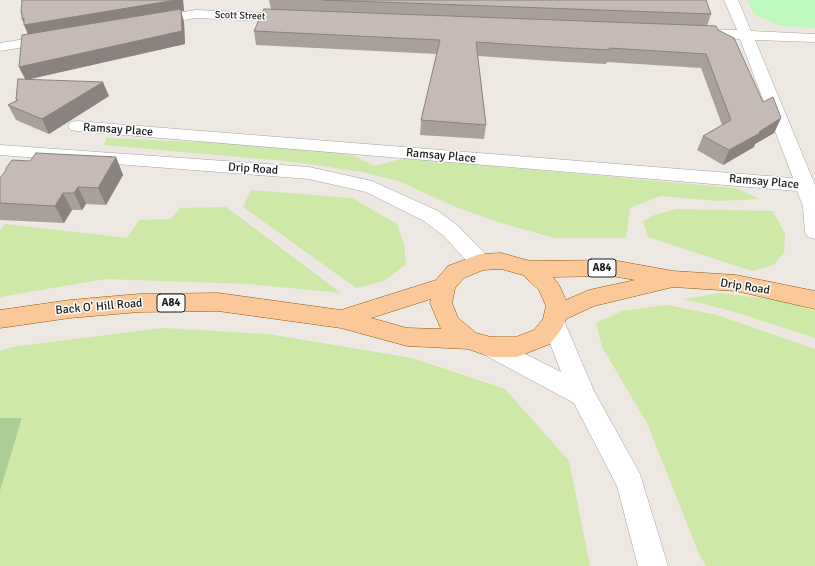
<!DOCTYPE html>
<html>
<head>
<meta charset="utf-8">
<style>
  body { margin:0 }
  canvas { display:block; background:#ede8e1 }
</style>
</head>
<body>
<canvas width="815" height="566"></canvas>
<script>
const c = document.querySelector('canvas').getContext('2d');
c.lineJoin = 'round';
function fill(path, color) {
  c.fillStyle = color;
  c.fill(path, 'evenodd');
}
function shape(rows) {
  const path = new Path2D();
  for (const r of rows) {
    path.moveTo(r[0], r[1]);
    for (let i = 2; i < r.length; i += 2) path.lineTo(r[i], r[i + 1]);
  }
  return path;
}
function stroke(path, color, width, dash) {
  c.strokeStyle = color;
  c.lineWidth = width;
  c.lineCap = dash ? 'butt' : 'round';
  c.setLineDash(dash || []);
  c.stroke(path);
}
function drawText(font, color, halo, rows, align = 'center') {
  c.font = font + ' Signika,sans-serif';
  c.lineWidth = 3;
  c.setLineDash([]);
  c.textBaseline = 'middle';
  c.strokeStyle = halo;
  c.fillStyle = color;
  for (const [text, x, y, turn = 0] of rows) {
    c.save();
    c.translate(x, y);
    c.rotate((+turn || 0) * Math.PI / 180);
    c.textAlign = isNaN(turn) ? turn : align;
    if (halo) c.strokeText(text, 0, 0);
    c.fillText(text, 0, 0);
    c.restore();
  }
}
fill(shape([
  [107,138,308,147,354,156,375,166,404,158,735,188,760,199,717,201,660,196,630,208,626,238,554,238,498,222,453,206,401,182,362,172,295,162,104,145],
  [251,190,352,198,397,224,404,244,406,264,384,281,356,288,243,207],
  [226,207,341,293,249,284,105,279,0,297,0,230,5,224,127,238,139,220,171,219,180,208],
  [676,209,773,211,785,234,784,252,774,265,752,271,648,237,643,221,652,216],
  [719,293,786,301,815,311,815,338,735,312,684,299],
  [667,305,717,315,815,349,815,566,706,566,699,554,647,423,602,347,596,323,622,311],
  [162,328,268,334,412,358,505,389,569,461,590,566,0,566,0,491,22,419,0,418,0,351,12,347]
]), '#cde8a7');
fill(shape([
  [0,418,22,418,0,491]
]), '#abcd96');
fill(shape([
  [747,0,815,0,815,28,780,26,754,14]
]), '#bef9bd');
const minor = shape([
  [724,0,738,0,751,31,815,34,815,42,755,40,815,185,815,239,808,237,805,232,803,206,797,191,77,131,71,130,68,126,71,122,77,121,793,178,740,39,696,37,691,36,689,33,691,30,696,29,737,30,724,0],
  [196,10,290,14,295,15,297,18,295,21,290,22,196,18,153,25,148,24,146,21,148,18,153,17,196,10],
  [50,35,55,36,57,39,55,42,0,51,0,43,50,35],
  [0,145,309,167,372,181,438,211,458,226,488,257,491,262,488,267,480,270,472,267,444,236,424,221,366,192,309,179,0,155,0,145],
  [554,313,562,316,594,391,640,474,668,566,638,566,617,486,574,403,483,354,479,347,483,340,491,337,561,372,542,322,546,316,554,313]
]);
const major = shape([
  [501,253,530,261,612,260,673,271,736,275,815,291,815,309,736,291,673,287,594,306,566,319,562,328,550,344,517,357,491,357,468,349,407,346,341,328,218,311,139,312,70,318,0,328,0,310,70,300,139,294,218,293,341,310,436,280,448,266,480,254,501,253],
  [501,269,523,275,539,290,546,306,543,319,534,330,516,337,491,337,476,333,458,318,452,303,455,288,464,278,483,270,501,269],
  [612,276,635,280,589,290,566,300,559,285,553,277,612,276],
  [431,299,430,303,441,329,407,328,371,318,431,299]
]);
stroke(minor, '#a3a3a3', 1);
stroke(major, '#935601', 1);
fill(minor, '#fff');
fill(major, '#fbc899');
fill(shape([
  [22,0,183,0,184,11,181,11,184,22,185,44,29,79,109,96,49,134,16,120,8,105,17,100,16,99,25,79,19,67,28,34,21,13],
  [269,0,706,0,711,14,707,26,718,30,763,102,781,118,774,133,755,144,754,147,723,165,697,150,703,136,722,125,701,68,607,62,606,64,551,61,478,56,486,125,484,139,420,135,421,120,437,54,256,45,254,31,271,9],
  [116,157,123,175,106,205,86,204,82,210,72,210,64,223,0,220,0,178,30,161]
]), '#a9a09c');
fill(shape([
  [176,0,183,0,184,11,181,11,184,22,185,44,26,80,19,67,29,37,24,25,25,25,22,19,23,18,21,13],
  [103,82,109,96,49,134,42,119],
  [781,118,774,133,755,144,754,147,723,165,729,150],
  [116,157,123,175,106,205,98,188],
  [78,187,86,204,82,210,74,193],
  [63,193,72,210,64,223,55,206]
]), '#8a827f');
const building = shape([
  [22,0,176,0,24,25,24,18,22,19,22,13,21,13,22,0],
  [323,0,706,0,711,14,323,0],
  [181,9,182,31,19,67,22,35,181,9],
  [264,9,716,26,718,30,734,38,763,102,773,97,781,118,759,132,760,133,729,150,703,136,731,120,706,54,609,48,610,50,553,47,476,42,486,125,421,120,440,40,254,31,264,9],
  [18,79,103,82,42,119,8,105,18,100,16,99,18,79],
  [36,153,116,157,98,188,78,187,74,193,63,193,55,206,0,203,0,178,6,170,6,168,12,160,30,161,36,153]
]);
fill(building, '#c5bab5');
stroke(building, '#8a827f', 1);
drawText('10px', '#1c1c1c', '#fff', [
  ["Scott Street",240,16,2]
]);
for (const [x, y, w] of [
  [602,268,28],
  [171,303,28]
]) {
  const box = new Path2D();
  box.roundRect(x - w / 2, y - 9, w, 18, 3);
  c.fillStyle = '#fff';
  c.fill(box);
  stroke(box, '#1c1c1c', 1);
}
drawText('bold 11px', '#1c1c1c', null, [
  ["A84",602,268],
  ["A84",171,303]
]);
drawText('12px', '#1c1c1c', '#fff', [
  ["Ramsay Place",118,130,4],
  ["Ramsay Place",441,156,5],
  ["Drip Road",253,169,4],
  ["Ramsay Place",764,182,5],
  ["Drip Road",745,287,9],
  ["Back O' Hill Road",99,307,-5]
]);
</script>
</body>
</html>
